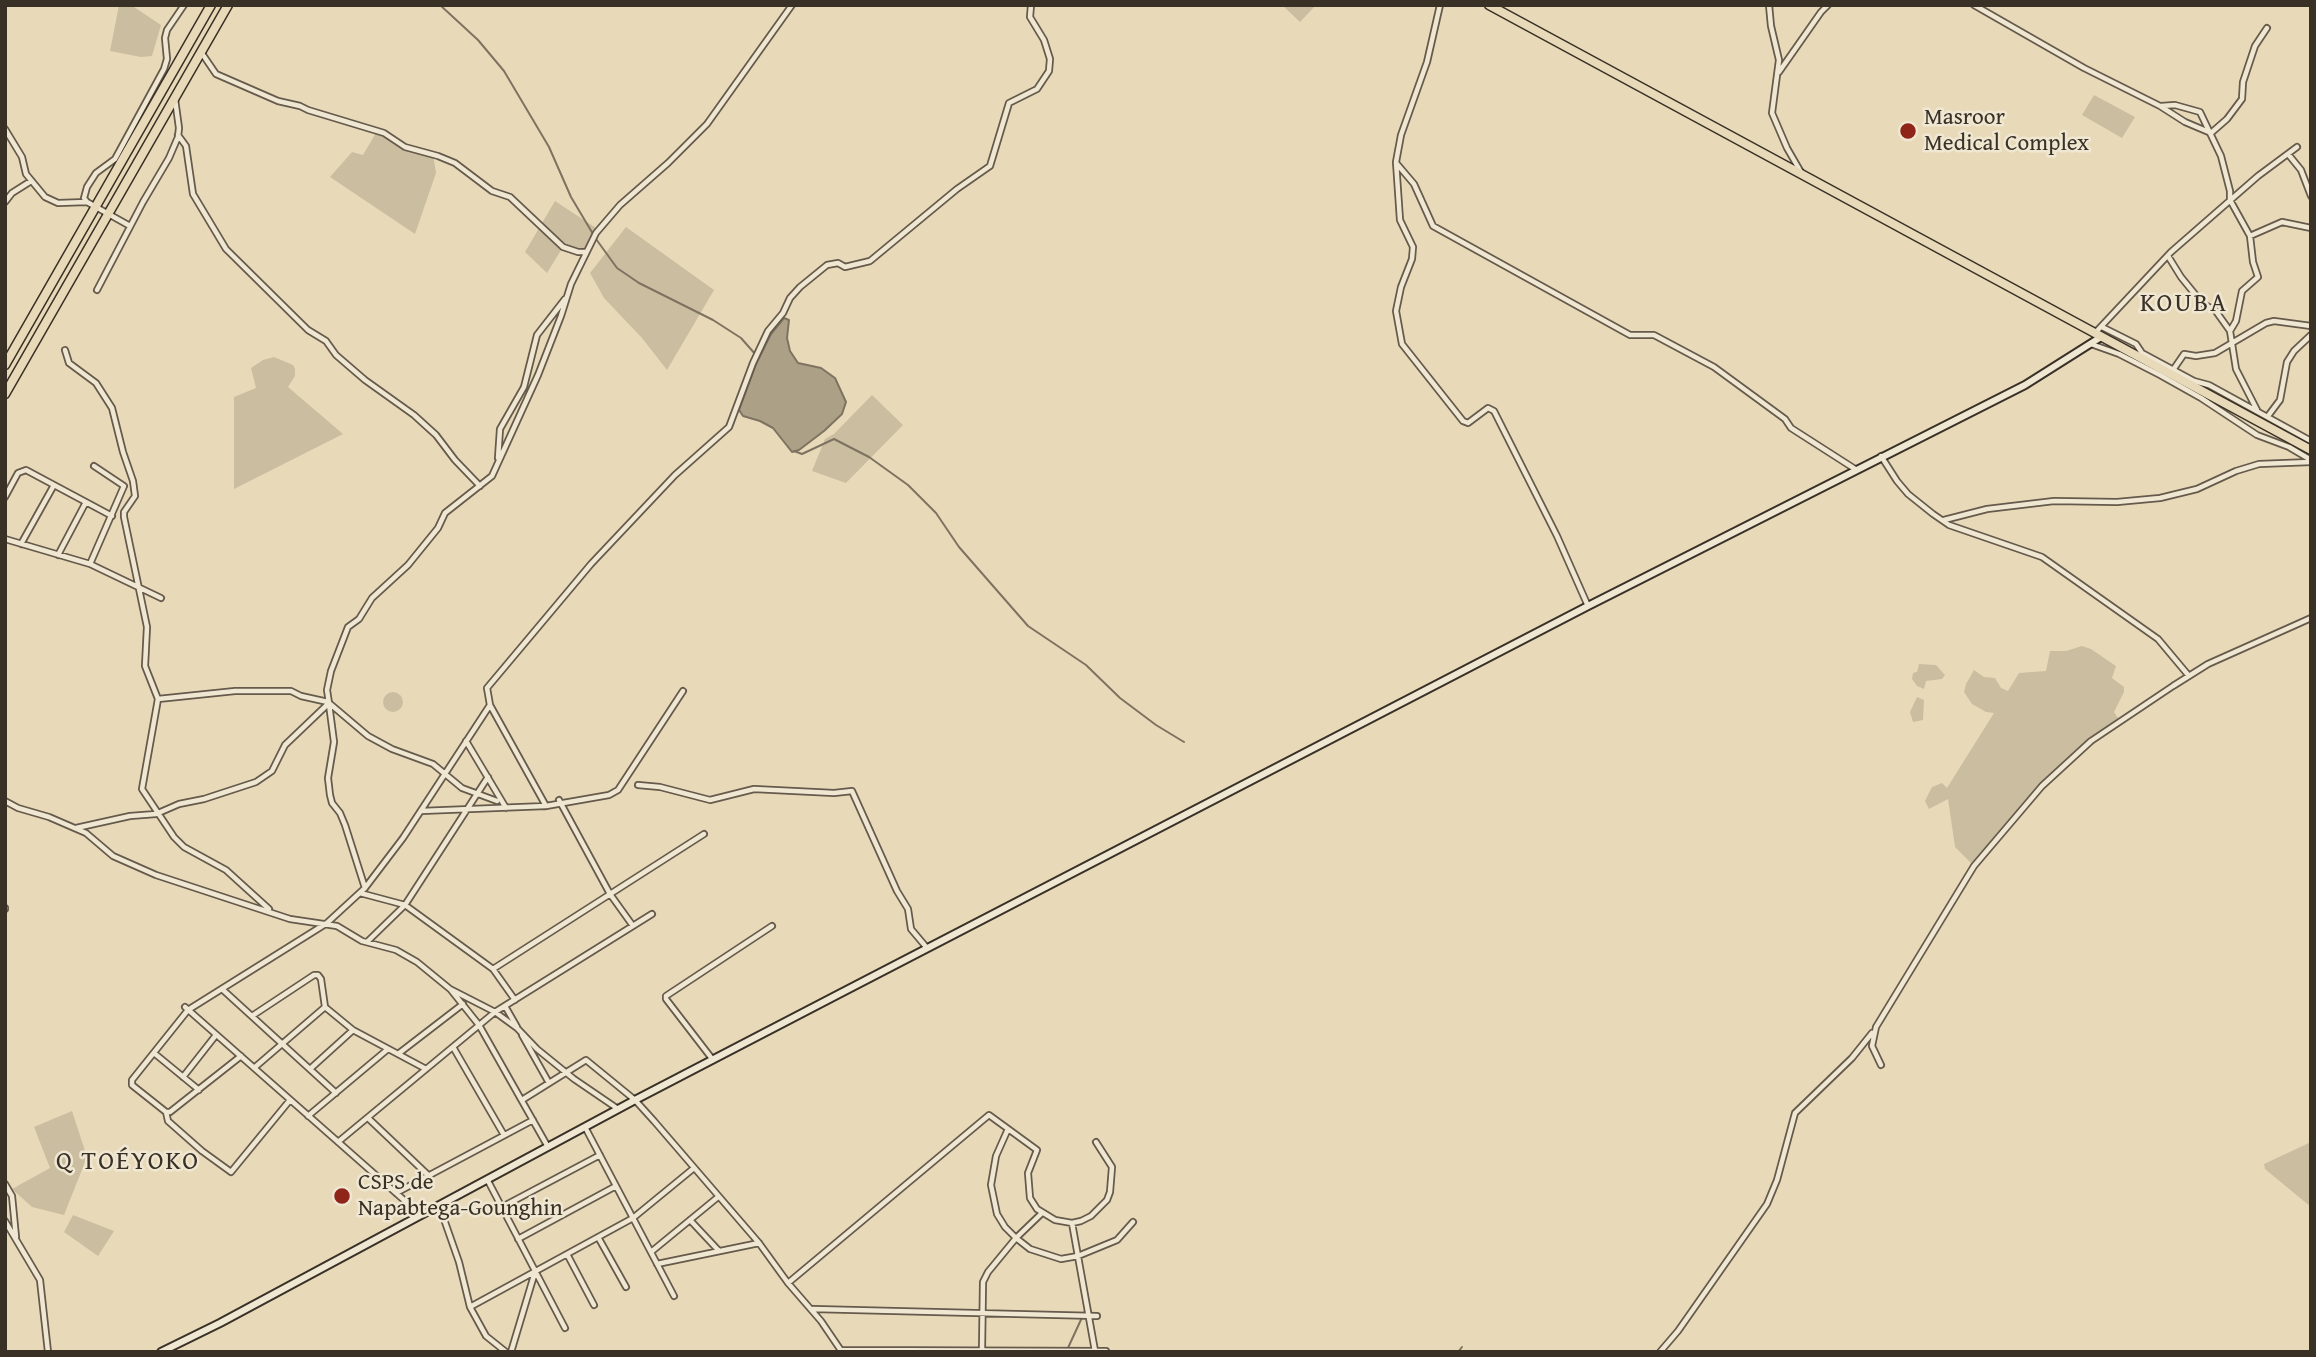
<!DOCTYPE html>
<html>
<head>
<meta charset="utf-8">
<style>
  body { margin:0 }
  #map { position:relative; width:2316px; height:1357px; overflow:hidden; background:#e8dab9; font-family:"Gentium Book Plus",serif }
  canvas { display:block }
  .frame { position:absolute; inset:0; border:7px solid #393026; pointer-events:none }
</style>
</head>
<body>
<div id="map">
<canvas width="2316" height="1357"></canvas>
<div class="frame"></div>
</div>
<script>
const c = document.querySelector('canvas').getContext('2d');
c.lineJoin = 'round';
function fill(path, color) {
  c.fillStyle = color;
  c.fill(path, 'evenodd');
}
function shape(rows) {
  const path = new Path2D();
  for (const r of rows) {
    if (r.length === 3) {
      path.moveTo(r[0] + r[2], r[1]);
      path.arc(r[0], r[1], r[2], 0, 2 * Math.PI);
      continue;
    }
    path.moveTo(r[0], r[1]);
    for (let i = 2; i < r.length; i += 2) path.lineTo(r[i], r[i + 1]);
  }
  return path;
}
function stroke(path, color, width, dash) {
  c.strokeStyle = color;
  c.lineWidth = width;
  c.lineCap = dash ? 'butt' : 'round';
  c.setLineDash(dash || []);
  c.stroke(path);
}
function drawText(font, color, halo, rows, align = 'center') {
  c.font = font + ' "Gentium Book Plus",serif';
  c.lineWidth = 5;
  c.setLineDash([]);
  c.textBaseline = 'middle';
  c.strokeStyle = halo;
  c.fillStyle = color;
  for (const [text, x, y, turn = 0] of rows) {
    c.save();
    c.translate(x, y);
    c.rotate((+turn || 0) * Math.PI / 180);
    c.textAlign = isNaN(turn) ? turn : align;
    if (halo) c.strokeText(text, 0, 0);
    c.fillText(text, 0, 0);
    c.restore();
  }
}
fill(shape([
  [119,5,131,5,161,25,152,56,141,57,110,51],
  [1282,5,1315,5,1315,6,1300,22],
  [2094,95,2135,117,2122,138,2082,115],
  [377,131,405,147,433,154,436,173,415,234,330,177,352,152,363,155],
  [555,201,599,230,587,252,563,247,547,273,525,252],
  [626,227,714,290,667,370,642,338,604,298,590,273],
  [274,357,293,365,295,369,295,376,288,387,343,434,234,489,234,397,256,388,251,368,263,360],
  [872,395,903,425,846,483,812,471,825,439,834,434],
  [2082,646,2091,649,2116,666,2112,678,2124,687,2124,692,2114,712,2120,721,2091,741,2042,786,1974,866,1955,847,1948,799,1929,809,1925,801,1932,787,1942,783,1947,788,1994,713,1986,712,1972,704,1964,692,1966,684,1974,670,1984,677,1995,678,2001,688,2008,691,2019,673,2046,671,2050,651,2066,651],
  [1919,664,1936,665,1945,675,1942,679,1926,681,1924,689,1917,686,1912,679,1913,673,1917,672],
  [393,702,10],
  [1917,697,1924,700,1923,720,1913,722,1910,712],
  [72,1111,87,1157,64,1215,32,1207,12,1189,50,1168,34,1127],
  [2311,1142,2311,1207,2265,1169,2264,1164],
  [73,1215,114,1231,98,1256,64,1232]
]), '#cabda0');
const water = shape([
  [784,318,789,320,787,338,790,351,798,363,821,368,835,378,846,402,842,414,824,431,799,450,792,452,773,428,760,421,743,416,739,410,756,364,771,334,784,318]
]);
fill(water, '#aca087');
stroke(water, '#7e7360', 2);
stroke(shape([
  [440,5,478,40,504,71,549,147,571,197,593,234],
  [596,239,617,268,639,283,713,320,741,338,756,355],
  [794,451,802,454,834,439,869,457,908,485,936,513,959,547,1028,626,1086,665,1120,698,1156,725,1184,742],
  [1067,1350,1085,1311],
  [1458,1352,1462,1347]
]), '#7e7360', 2);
const street = shape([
  [1440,5,1427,62,1401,135,1396,162,1400,220,1413,247,1412,259,1401,287,1396,311,1402,344,1463,421,1468,423,1488,408,1494,411,1557,536,1588,606],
  [1769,5,1771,26,1779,60,1772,113,1787,148,1802,174],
  [1974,5,2084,68,2160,106,2185,122,2211,133,2227,119,2242,99,2243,82,2255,46,2267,28],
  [201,52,216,74,278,101,300,106,308,110,384,133,405,147,438,156,455,163,492,191,510,197,563,247,578,252,586,252],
  [1779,72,1821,12,1828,5],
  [2161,106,2175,105,2200,112,2221,156,2230,191,2230,200,2250,236,2253,262,2258,277,2242,291,2236,321,2230,331],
  [5,129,22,157,26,174,45,197,58,203,87,202,130,226],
  [178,135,186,146,193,194,226,249,308,330,326,341,336,355,365,380,414,415,436,435,455,460,480,486],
  [2288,154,2301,170,2311,196],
  [1397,164,1414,184,1433,226,1630,335,1654,335,1714,367,1785,419,1791,428,1855,469],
  [5,202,12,193,31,181],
  [87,202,84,198,87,187,96,173,115,159,164,69,167,59,165,38,167,30,184,5],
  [2250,236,2282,222,2311,228],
  [2168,256,2181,277,2203,304,2215,310,2230,331,2236,369,2257,410],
  [97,290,143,202,169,158,178,137,179,128,175,99],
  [2102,327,2136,344,2142,353,2194,381,2209,385,2311,441],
  [2095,333,2171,252,2258,176,2297,147],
  [2091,344,2119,354,2160,375,2201,398,2257,435,2289,447,2311,460],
  [65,350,69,363,96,383,112,408,123,452,133,481,135,496,124,512,124,517,147,627,145,666,158,699,142,789,174,837,184,847,226,870,269,909],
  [2173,370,2184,354,2196,356,2215,353,2266,323,2274,321,2311,326],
  [2268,416,2280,400,2287,362,2294,351,2311,335],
  [1881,456,1897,481,1908,494,1933,514,1949,525,2042,557,2158,639,2189,676],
  [498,458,500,429,524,387,537,335,565,299],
  [5,497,18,473,26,470,112,516],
  [1944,520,1987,509,2054,501,2117,502,2160,498,2197,489,2236,471,2259,464,2311,462],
  [5,539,90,564,161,598],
  [21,544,54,485],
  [58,555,86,502],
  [90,564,124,486,94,466],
  [158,699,235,691,291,691,301,696,328,702],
  [329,704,334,742,328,778,330,795,332,803,340,813,345,825,365,888],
  [466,741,506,808],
  [638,785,660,787,710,800,754,789,834,793,852,791,897,891,908,909,911,929,927,948],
  [559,800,610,894,633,926],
  [5,801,18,808,49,817,86,833,113,856,156,875,290,919,337,926,362,941,396,950,417,962,450,989,495,1012,517,1028,537,1049,574,1079,618,1109],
  [497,801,462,788,433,764,392,749,368,736,329,703,327,690,331,671,348,627,359,619,372,598,408,565,438,528,445,513,492,476,538,375,561,316,571,284,596,233,620,205,668,163,707,124,792,5],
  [546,806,490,705,487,688,591,564,675,475,729,427,753,363,768,331,783,313,790,298,800,287,827,265,838,263,845,267,870,261,957,189,990,166,1009,103,1037,89,1049,71,1050,59,1044,40,1030,17,1031,5],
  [421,811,546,806,609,795,618,790,683,691],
  [76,828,130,816,156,814,179,804,204,799,256,782,272,771,285,745,329,703],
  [360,893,405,905,493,969,515,1000],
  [5,908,5,909],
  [367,942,405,905,488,777],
  [493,969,704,834],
  [222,989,336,1093],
  [451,990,479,1025,548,1147],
  [505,1006,517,1027],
  [185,1007,421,1215],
  [252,1016,314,975,318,975,321,979,325,1007,353,1030,426,1069],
  [522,1035,549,1083],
  [453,1047,504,1135],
  [154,1053,199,1090],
  [398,1054,463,1004],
  [241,1056,170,1112,166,1112,132,1085,132,1080,188,1010,327,923,365,888,403,838,490,705],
  [713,1060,666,999,666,996,772,926],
  [1881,1065,1872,1046,1876,1027,1974,866,2042,786,2091,741,2173,686,2208,664,2311,618],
  [254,1068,325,1007],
  [310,1069,353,1030],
  [183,1077,216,1035],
  [522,1100,586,1060,635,1100,654,1121,759,1243,788,1283,821,1321,842,1352],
  [166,1112,168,1121,202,1151,231,1172,290,1100],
  [308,1116,388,1049],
  [368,1118,429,1176],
  [585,1127,674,1296],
  [1008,1129,996,1156,991,1185,997,1214,1005,1227,1016,1238,1030,1249,1061,1259,1078,1256,1117,1240,1133,1222],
  [338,1142,495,1012,652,914],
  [487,1179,565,1328],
  [5,1184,12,1196,16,1237],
  [396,1193,533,1120],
  [439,1205,459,1262,470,1307,486,1336,506,1352],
  [502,1207,600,1155],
  [690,1220,719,1251],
  [5,1221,40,1280,48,1352],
  [1072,1223,1095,1351],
  [598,1237,626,1287],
  [518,1239,616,1186],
  [651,1252,718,1197],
  [567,1254,594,1305],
  [657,1264,759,1243],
  [788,1283,989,1115,1037,1150,1028,1173,1030,1198,1037,1209,1055,1220,1072,1223,1081,1221,1091,1216,1107,1200,1110,1192,1112,1167,1096,1142],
  [470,1307,633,1218,694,1168],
  [813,1309,1097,1316],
  [841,1350,1106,1351],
  [982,1350,983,1282,988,1272,1016,1238,1042,1213],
  [511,1352,535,1272],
  [1660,1352,1678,1331,1767,1204,1777,1180,1795,1113,1852,1058,1872,1033]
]);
const secondary = shape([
  [161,1352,220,1323,635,1100,837,995,1588,606,2025,385,2101,337]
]);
const highway = shape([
  [1489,5,2311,450],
  [5,365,211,5],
  [5,394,228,5]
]);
stroke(street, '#655a4b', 8);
stroke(secondary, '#393026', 10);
stroke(highway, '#393026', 11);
stroke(street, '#f0e7d2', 4.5);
stroke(secondary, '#f0e7d2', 6);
stroke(highway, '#e8dab9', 8);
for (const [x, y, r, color] of [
  [1908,131,9,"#8f2418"],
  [342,1196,9,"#8f2418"]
]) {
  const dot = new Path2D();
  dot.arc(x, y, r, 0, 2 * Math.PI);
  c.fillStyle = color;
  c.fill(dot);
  stroke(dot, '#f0e7d2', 2.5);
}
drawText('23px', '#393026', '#f0e7d2', [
  ["Masroor",1924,118],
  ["Medical Complex",1924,144],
  ["CSPS de",358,1183],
  ["Napabtega-Gounghin",358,1209]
], 'left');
c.letterSpacing = '2px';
drawText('26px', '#393026', '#f0e7d2', [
  ["KOUBA",2184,304],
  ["Q TOÉYOKO",128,1162]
]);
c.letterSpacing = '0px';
</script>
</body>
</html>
